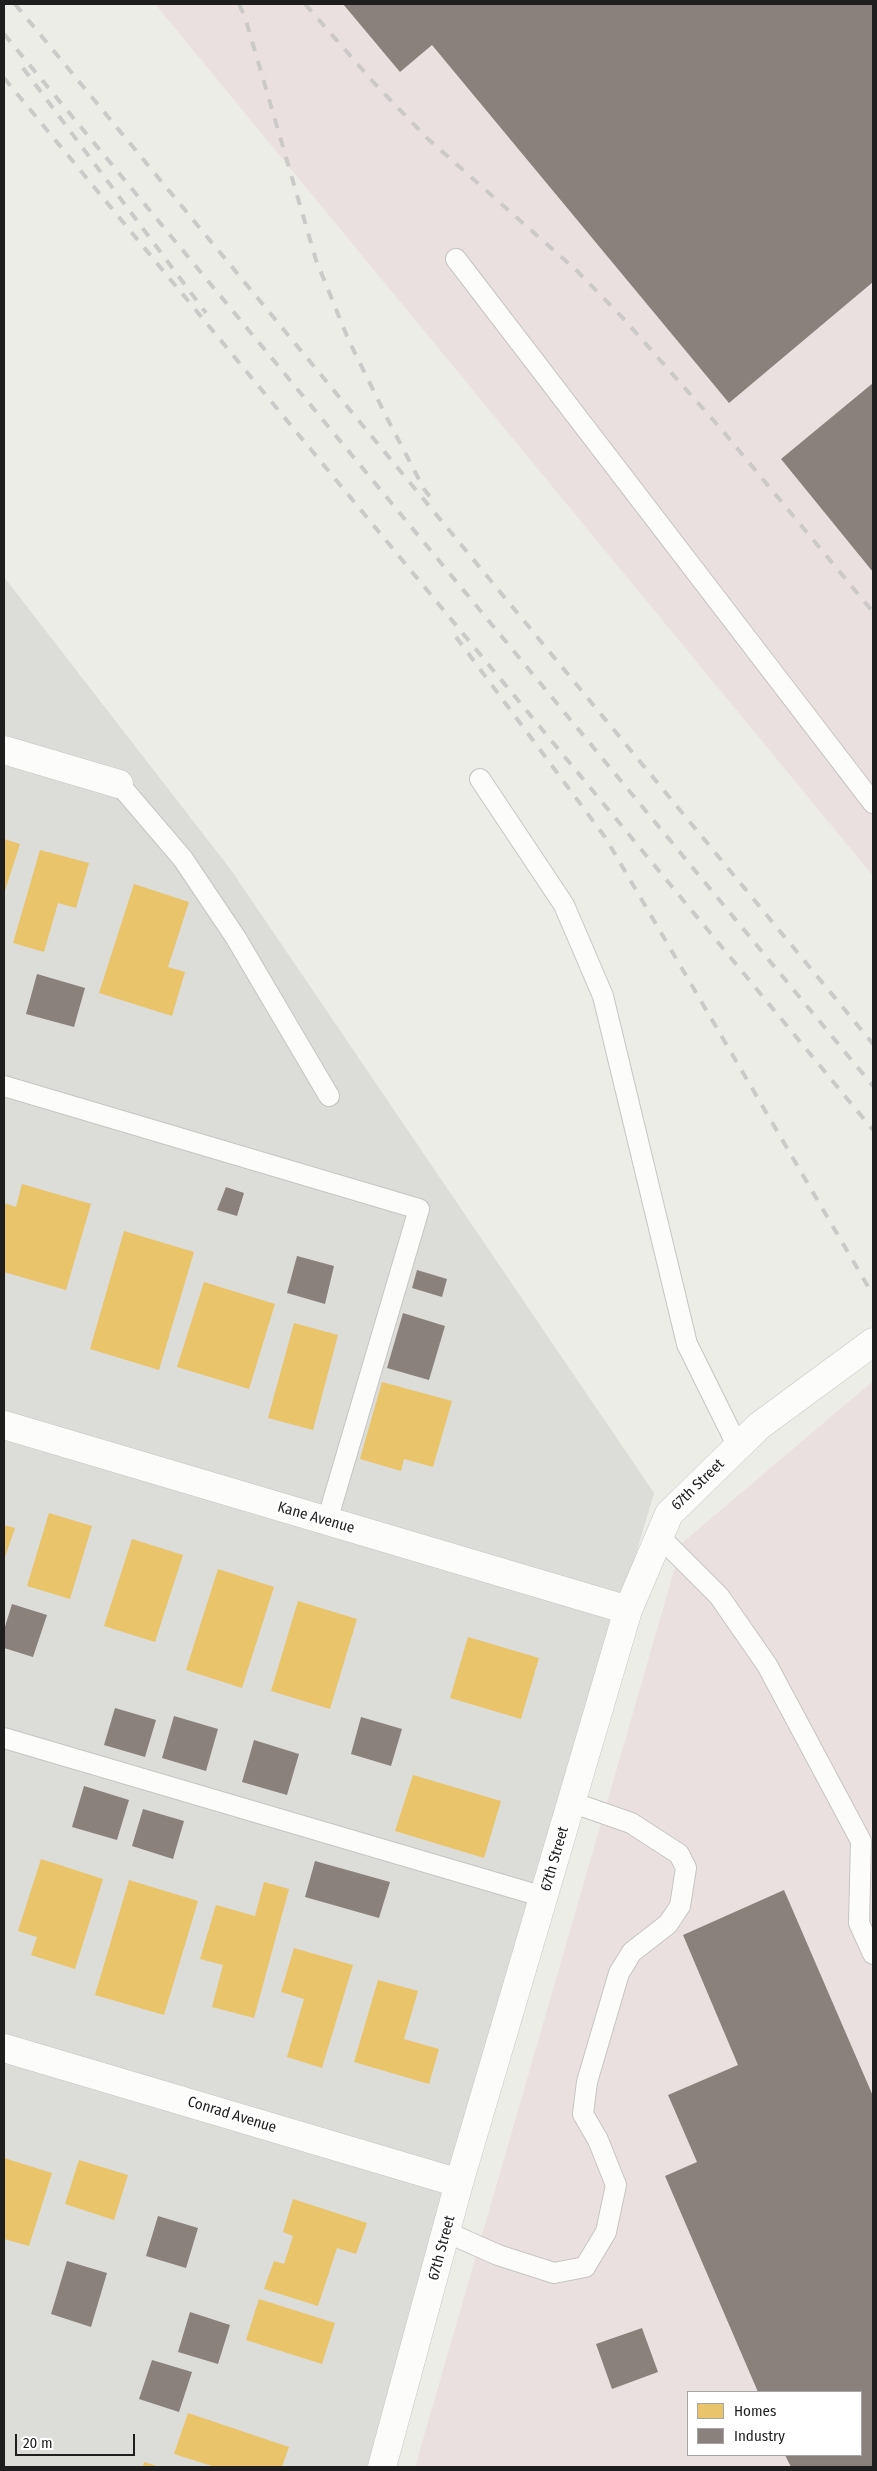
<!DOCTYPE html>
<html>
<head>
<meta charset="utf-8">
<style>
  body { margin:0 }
  #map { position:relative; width:877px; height:2471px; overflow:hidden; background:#ecede7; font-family:"Fira Sans Condensed",sans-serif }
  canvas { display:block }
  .frame { position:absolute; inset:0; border:5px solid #1e1e1e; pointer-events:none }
  .legend { position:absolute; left:687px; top:2391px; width:175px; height:65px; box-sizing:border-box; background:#fff; border:1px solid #a5a5a5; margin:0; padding:6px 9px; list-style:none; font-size:15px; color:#1e1e1e }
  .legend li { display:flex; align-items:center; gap:10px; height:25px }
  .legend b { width:25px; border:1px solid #a5a5a5 }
  .scale { position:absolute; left:15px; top:2434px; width:120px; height:22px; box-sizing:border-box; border:2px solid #1e1e1e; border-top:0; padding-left:6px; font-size:15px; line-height:18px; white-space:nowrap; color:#1e1e1e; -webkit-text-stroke:4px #fff; paint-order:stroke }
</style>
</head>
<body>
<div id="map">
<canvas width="877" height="2471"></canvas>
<div class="frame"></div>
<ul class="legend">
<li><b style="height:14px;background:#e9c46a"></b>Homes</li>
<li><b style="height:14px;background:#8a817c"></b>Industry</li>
</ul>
<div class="scale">20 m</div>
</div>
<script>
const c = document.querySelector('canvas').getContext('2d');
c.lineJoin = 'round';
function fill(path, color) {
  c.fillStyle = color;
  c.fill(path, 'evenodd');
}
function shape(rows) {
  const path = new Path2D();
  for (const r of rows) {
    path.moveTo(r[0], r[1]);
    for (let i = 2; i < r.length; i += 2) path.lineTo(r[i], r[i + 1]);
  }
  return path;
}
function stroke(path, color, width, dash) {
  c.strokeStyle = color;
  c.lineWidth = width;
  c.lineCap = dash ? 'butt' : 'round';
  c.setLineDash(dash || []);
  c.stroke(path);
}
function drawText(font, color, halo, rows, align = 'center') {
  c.font = font + ' "Fira Sans Condensed",sans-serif';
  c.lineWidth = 5;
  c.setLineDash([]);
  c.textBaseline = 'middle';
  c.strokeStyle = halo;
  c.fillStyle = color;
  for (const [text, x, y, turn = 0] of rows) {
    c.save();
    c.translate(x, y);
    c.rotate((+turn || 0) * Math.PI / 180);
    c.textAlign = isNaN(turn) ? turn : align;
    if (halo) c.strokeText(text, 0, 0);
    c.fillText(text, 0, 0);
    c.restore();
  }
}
fill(shape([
  [4,577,231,870,654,1493,367,2467,4,2467]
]), '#dcdcd8');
fill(shape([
  [155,4,873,4,873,876],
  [873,1381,873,2467,415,2467,682,1543],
  [688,2392,861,2392,861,2455,688,2455]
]), '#ebe0e0');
fill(shape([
  [4,839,20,844,4,894],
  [40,850,89,863,76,908,58,903,44,952,13,943],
  [134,884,189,902,168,967,185,972,172,1016,99,993],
  [22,1184,91,1204,66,1290,4,1272,4,1203,16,1207],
  [124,1231,194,1252,159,1370,90,1349],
  [204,1282,275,1304,249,1389,177,1367],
  [294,1323,338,1335,313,1430,268,1418],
  [382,1382,452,1401,433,1467,404,1459,401,1471,360,1459],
  [49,1513,92,1526,70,1599,27,1586],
  [4,1525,15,1528,4,1560],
  [132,1539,183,1555,155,1642,104,1626],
  [218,1569,274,1587,242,1688,186,1670],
  [298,1601,357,1619,330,1709,271,1691],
  [468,1637,539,1658,521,1719,450,1698],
  [413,1775,501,1801,484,1858,395,1831],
  [41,1859,103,1879,75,1969,31,1955,37,1937,18,1931],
  [129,1880,198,1901,164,2015,95,1995],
  [264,1882,289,1889,254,2018,212,2007,223,1965,200,1959,216,1905,255,1916],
  [294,1948,353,1965,322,2068,287,2057,304,1999,281,1992],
  [378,1980,418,1991,404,2039,439,2049,429,2084,354,2062],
  [4,2158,52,2173,29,2246,4,2239],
  [79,2160,128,2175,114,2220,65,2204],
  [293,2199,367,2223,356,2254,337,2248,318,2306,264,2289,274,2261,284,2264,293,2236,283,2232],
  [259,2299,335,2323,322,2364,246,2340],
  [188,2413,289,2447,282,2467,215,2467,174,2454],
  [144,2462,160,2467,143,2467]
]), '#e9c46a');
fill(shape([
  [343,4,873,4,873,282,729,403,432,45,400,72],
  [873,383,873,572,781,459],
  [37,974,85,988,74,1027,26,1014],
  [226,1187,244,1193,237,1216,217,1210],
  [297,1256,334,1266,325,1304,287,1293],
  [417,1270,447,1279,442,1297,412,1288],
  [403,1313,445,1326,429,1380,387,1368],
  [12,1604,47,1615,33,1657,4,1648,4,1630],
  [115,1708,156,1720,145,1757,104,1745],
  [174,1716,218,1729,206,1771,162,1758],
  [361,1717,402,1729,391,1766,351,1754],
  [254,1740,299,1754,287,1795,242,1782],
  [84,1786,129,1800,117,1840,72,1827],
  [143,1809,184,1821,173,1859,132,1846],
  [315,1861,390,1882,379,1918,305,1897],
  [784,1890,873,2096,873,2467,791,2467,785,2455,861,2455,861,2392,758,2392,665,2176,697,2162,668,2095,738,2065,683,1935],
  [158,2216,198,2228,186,2268,146,2256],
  [67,2261,107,2273,91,2327,51,2314],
  [190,2312,230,2325,218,2364,178,2352],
  [642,2328,658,2372,612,2389,596,2344],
  [152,2360,192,2372,179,2412,139,2399]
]), '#8a817c');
const lane = shape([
  [456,259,873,803],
  [480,779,564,905,603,996,687,1344,738,1447],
  [119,784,183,859,236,938,329,1096],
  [4,1086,419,1209,327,1521],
  [659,1536,719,1596,767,1665,861,1841,859,1923,873,1954],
  [4,1738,544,1897],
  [446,2232,498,2255,554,2273,585,2267,606,2232,616,2185,598,2140,583,2114,587,2082,619,1973,632,1952,668,1924,680,1906,686,1868,679,1854,631,1823,571,1802]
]);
const street = shape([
  [4,750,119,784],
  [4,1425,628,1610],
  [4,2048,459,2183],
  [382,2467,459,2183,628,1610,669,1514,759,1426,873,1342]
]);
stroke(lane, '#c5c5c3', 22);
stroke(street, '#c5c5c3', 29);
stroke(lane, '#fcfcfb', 20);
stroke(street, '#fcfcfb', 28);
stroke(shape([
  [15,4,873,1044],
  [239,4,245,17,316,260,349,341,388,420,424,489,434,502],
  [305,4,375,84,428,139,576,270,622,317,722,430,873,612],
  [4,34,873,1086],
  [23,68,206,313],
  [4,78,873,1130],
  [456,637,605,837,873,1295]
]), '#cacac9', 4, [10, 10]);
drawText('15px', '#1e1e1e', '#fff', [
  ["67th Street",698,1485,-44],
  ["Kane Avenue",316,1518,16],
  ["67th Street",555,1859,-74],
  ["Conrad Avenue",232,2115,17],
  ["67th Street",442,2248,-75]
]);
</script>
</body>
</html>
